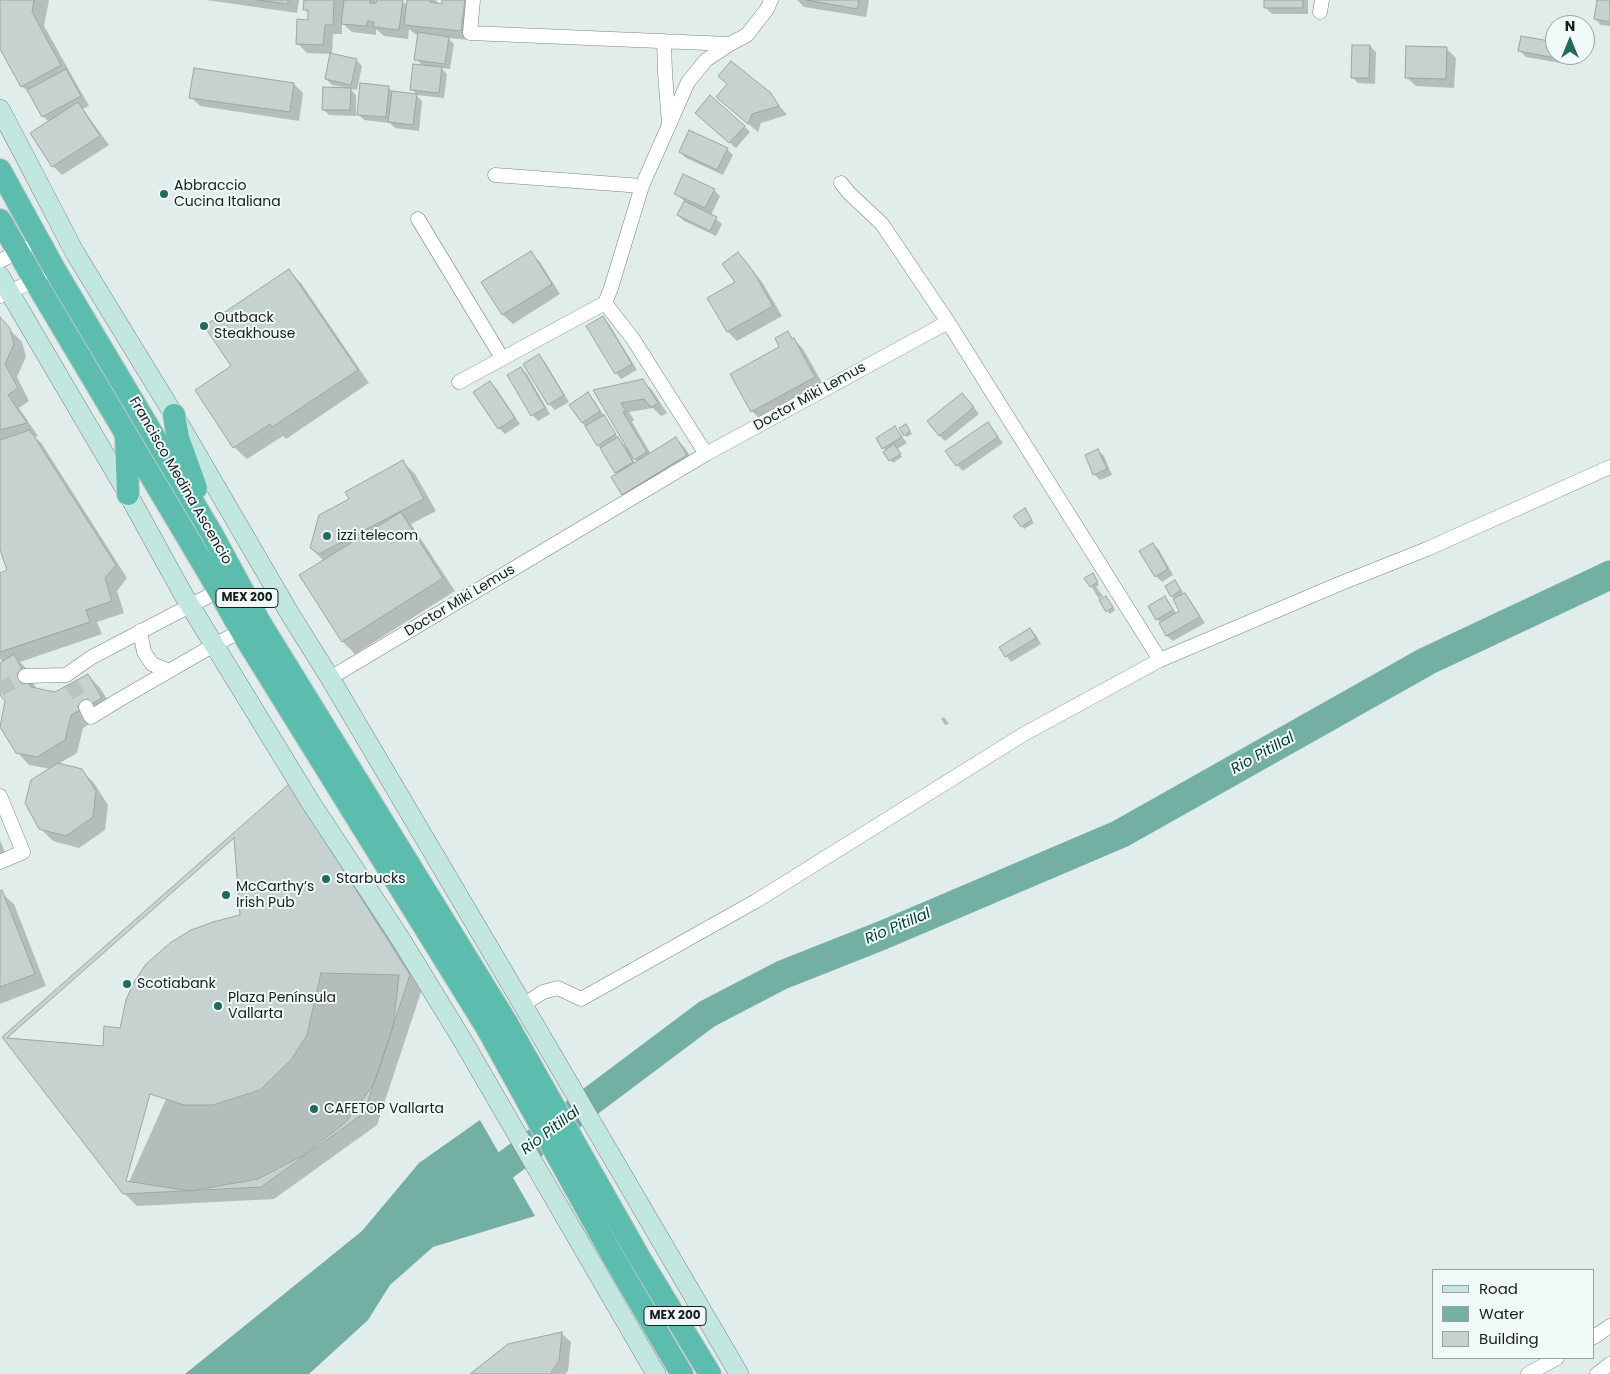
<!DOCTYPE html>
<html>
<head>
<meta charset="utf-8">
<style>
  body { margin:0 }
  #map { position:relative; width:1610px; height:1374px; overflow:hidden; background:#e1edea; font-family:Poppins,sans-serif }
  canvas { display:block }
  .legend { position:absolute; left:1432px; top:1269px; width:162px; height:90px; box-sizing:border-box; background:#effaf8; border:1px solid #99a2a0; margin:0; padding:6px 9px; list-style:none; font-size:15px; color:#191d1c }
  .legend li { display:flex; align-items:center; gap:10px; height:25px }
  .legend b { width:25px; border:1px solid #99a2a0 }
  .north { position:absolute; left:1545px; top:15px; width:50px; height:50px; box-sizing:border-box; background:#effaf8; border:1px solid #99a2a0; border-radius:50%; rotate:0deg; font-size:14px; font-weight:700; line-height:20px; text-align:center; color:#191d1c }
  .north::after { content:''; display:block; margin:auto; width:18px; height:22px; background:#23695e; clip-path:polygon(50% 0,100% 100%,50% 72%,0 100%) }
</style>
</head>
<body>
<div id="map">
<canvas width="1610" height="1374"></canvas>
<ul class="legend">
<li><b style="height:6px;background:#c2e6e0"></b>Road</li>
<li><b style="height:14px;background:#74afa3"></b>Water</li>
<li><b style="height:14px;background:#c6d2cf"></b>Building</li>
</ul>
<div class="north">N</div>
</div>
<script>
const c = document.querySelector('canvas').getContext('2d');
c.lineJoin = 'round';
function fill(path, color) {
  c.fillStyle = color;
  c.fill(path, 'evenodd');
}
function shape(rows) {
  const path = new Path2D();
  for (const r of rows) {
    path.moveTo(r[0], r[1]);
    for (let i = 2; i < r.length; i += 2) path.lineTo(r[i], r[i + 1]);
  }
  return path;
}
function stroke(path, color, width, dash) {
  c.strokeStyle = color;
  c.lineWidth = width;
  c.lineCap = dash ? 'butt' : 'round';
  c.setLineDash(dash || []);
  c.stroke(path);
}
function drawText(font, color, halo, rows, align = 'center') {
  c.font = font + ' Poppins,sans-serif';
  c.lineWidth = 4;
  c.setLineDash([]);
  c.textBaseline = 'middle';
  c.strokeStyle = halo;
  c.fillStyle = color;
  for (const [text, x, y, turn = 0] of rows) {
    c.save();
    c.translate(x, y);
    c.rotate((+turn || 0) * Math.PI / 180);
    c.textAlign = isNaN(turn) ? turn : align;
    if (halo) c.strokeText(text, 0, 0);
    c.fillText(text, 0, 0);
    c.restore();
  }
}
fill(shape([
  [480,1120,535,1216,433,1247,390,1285,368,1320,309,1374,185,1374,362,1231,419,1163]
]), '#74afa3');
fill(shape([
  [0,0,49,0,44,26,89,106,83,109,109,145,62,175,53,166,49,122,43,116,32,95,22,86,0,46],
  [207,0,299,0,297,13],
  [305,0,375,0,378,2,378,0,392,0,402,1,408,6,408,0,436,0,439,5,443,5,444,0,465,0,473,9,470,40,448,38,454,44,450,69,441,68,447,74,444,98,416,95,422,101,419,131,395,128,390,123,364,120,358,114,388,87,393,92,417,95,412,89,423,66,416,59,419,35,415,34,409,29,408,39,384,36,376,29,376,35,352,32,342,23,342,34,333,34,332,54,356,60,362,66,357,90,350,89,356,95,356,116,329,115,323,109,343,87,332,85,326,79,331,54,307,53,297,43,309,21,309,14,305,9],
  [797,0,869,0,866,17,804,7],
  [1266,0,1308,0,1308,14,1272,14,1266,8],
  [1598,0,1610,0,1610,26,1601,25,1595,19],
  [1555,43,1555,55,1574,55,1572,65,1526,57,1520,51],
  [1370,46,1376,52,1375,84,1358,83,1352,77],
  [1447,49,1456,58,1454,88,1416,86,1406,77],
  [195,69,294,84,303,93,299,121,200,106,191,97],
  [728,85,770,94,787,115,761,123,758,132,727,106],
  [702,119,744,126,750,132,736,148],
  [727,149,733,155,723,175,686,158,680,152],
  [714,190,720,196,711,215,722,224,716,236,684,221,678,215,685,201,675,194],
  [530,253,540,262,560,294,513,324,503,315,483,282],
  [738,253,762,282,782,316,737,341,728,332,709,298,737,282],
  [289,271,301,283,369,383,286,439,283,436,247,459,234,447,233,367],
  [603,318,609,324,637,370,621,379,616,373],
  [0,320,22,342,26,357,17,377,29,401,19,408,38,436,35,437,42,444,127,578,117,591,124,613,97,622,102,634,20,662,26,668,37,690,56,693,88,675,100,688,114,710,83,728,77,753,58,764,81,770,94,783,108,805,105,830,79,848,53,841,40,828,51,769,29,765,17,752,6,701,0,691,0,664,3,662,0,659,0,574,9,571,0,546,0,441,1,441,0,440],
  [788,333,803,349,824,386,761,420,752,411],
  [539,356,545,362,569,402,555,410,549,404],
  [521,368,527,374,550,414,538,421,532,415],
  [642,381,652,390,667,413,661,416,653,408,629,412,634,420,632,422,651,454,675,438,685,448,695,464,633,503,623,494,618,474,582,422,588,394,594,400,620,441,627,448,595,391],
  [631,456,638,462,635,464],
  [490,382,496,388,520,424,505,434,499,428,475,392],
  [968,400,979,414,945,441,939,435],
  [988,423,1003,443,963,471,957,465],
  [895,428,907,443,897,449,902,457,893,463,885,452,887,451,883,448],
  [908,428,912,434,907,437,905,435],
  [1098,450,1104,456,1112,475,1100,480,1094,474],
  [403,462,415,474,436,511,411,524,455,591,355,654,343,642,324,561,311,548,351,500],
  [1027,512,1034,523,1024,529,1022,526],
  [1153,544,1159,550,1173,575,1162,582,1156,576],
  [1095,578,1099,585,1096,587,1103,596,1099,599,1091,586],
  [1177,584,1184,594,1190,600,1205,623,1173,641,1167,636,1160,623,1161,623,1157,619,1165,598,1177,614,1181,611,1172,596],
  [1108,600,1115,610,1110,614,1100,601],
  [1030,629,1036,635,1041,644,1011,662,1006,656],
  [944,717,949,724,945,725,941,719],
  [301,798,422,989,377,1125,274,1199,137,1206,124,1193],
  [0,840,7,858,0,860],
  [0,892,14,904,46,986,0,1004],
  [561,1333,571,1342,568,1371,565,1374,472,1374]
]), '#0003');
stroke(shape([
  [475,1188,707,1014,782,975,883,935,1120,834,1427,661,1610,575]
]), '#74afa3', 29);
const building = shape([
  [0,0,34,0,32,12,61,65,21,87,0,49,0,0],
  [257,0,288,0,288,4,257,0],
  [304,0,334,0,333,25,325,25,323,45,296,44,297,19,308,20,308,10,303,10,304,0],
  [344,0,370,0,370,3,376,3,377,0,403,0,399,30,373,27,374,22,367,21,367,26,341,24,344,0],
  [407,0,430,0,430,2,442,4,442,0,465,0,461,31,404,25,407,0],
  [806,0,859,0,857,9,806,0],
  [1264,0,1303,0,1303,8,1264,8,1264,0],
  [1597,0,1610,0,1610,22,1594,19,1597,0],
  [418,32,449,37,445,64,414,60,418,32],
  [1521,36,1555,42,1555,55,1567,55,1566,60,1518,51,1521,36],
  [1352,45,1370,45,1369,78,1351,78,1352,45],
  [1406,46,1447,47,1446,79,1405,78,1406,46],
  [330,53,357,59,351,85,325,79,330,53],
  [731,61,771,93,779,106,752,114,748,124,716,97,727,84,718,76,731,61],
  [413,64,442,67,439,93,410,90,413,64],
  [194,68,294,83,290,112,189,98,194,68],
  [66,69,81,96,42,117,27,90,66,69],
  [360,83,389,86,386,117,357,115,360,83],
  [323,87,351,88,350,110,322,110,323,87],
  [392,91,417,94,413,125,388,122,392,91],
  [710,95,745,126,729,143,695,113,710,95],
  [78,102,100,136,52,167,30,133,78,102],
  [689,130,728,148,717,170,679,152,689,130],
  [683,174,715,189,705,208,674,194,683,174],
  [684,201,717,217,710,231,677,215,684,201],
  [531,251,552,284,502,315,481,282,531,251],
  [738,252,753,271,773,306,727,332,707,298,735,282,722,264,738,252],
  [289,269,358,370,272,427,270,424,233,448,195,390,231,366,204,326,289,269],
  [603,316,632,364,615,374,586,326,603,316],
  [0,317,10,328,14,344,5,364,18,388,8,395,27,423,0,430,0,317],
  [788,331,792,339,794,338,815,377,751,412,730,374,779,347,775,338,788,331],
  [539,354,564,395,548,405,523,364,539,354],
  [521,367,545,408,531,416,507,375,521,367],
  [643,379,658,403,651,407,644,399,621,403,626,411,623,412,647,452,634,460,593,390,643,379],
  [490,381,515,418,498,429,473,392,490,381],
  [588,392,600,411,582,423,569,405,588,392],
  [962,393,974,407,939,436,927,421,962,393],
  [604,415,616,434,597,446,585,426,604,415],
  [988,422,998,437,956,466,945,451,988,422],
  [906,424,910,431,904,436,899,428,906,424],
  [895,426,902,437,882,449,876,438,895,426],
  [30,430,116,565,105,578,112,601,86,610,90,622,0,652,0,573,7,570,0,550,0,440,30,430],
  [618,437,633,462,615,473,600,448,618,437],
  [676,437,687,455,622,495,611,477,676,437],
  [894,444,901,454,889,461,883,452,894,444],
  [1098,449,1107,469,1093,475,1085,455,1098,449],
  [403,460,424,499,319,554,310,548,319,515,349,499,345,492,403,460],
  [1025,508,1032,520,1021,527,1013,516,1025,508],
  [401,512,443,578,342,642,299,575,401,512],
  [1153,543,1168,569,1155,577,1139,551,1153,543],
  [1093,573,1098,582,1090,587,1084,578,1093,573],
  [1175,580,1181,590,1171,597,1165,586,1175,580],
  [1185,593,1200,617,1166,636,1159,623,1179,611,1173,599,1185,593],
  [1106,596,1113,607,1106,612,1099,600,1106,596],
  [1165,596,1173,610,1156,620,1148,606,1165,596],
  [1030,628,1036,638,1005,657,999,647,1030,628],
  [14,654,31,687,55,692,88,674,102,698,71,715,65,740,37,757,16,753,0,727,5,701,0,695,0,663,14,654],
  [58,763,82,769,96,791,93,817,66,836,39,829,25,803,31,780,58,763],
  [289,784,410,975,364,1113,261,1187,123,1194,2,1037,289,784],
  [234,838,240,915,213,922,191,930,170,943,146,964,134,982,126,1000,120,1028,104,1026,103,1046,7,1038,234,838],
  [2,890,35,974,0,987,0,891,2,890],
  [321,973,399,975,393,1028,374,1084,345,1123,302,1156,258,1179,190,1191,126,1181,150,1094,184,1105,213,1105,260,1090,291,1060,307,1035,321,973],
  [562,1332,559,1361,550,1374,470,1374,508,1344,562,1332]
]);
fill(building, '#c6d2cf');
stroke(building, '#9ba6a3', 1);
stroke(shape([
  [71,684,86,707],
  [0,689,25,676]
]), '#b9c3c1', 14, [14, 7]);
const minor = shape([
  [473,0,470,33,730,44],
  [1320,12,1322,0],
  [664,41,665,73,669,124],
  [495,175,642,186],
  [841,183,849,193,882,224,948,322],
  [418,219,502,358],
  [0,261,25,248],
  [0,296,40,278],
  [459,382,605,303],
  [706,454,633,339,605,303,611,288,642,186,688,82,706,60,730,44,747,35,767,9,771,0],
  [140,631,144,652,152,664,169,671],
  [25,676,66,675,92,657,224,588],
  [330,678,706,454,948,322,1160,660],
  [86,707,91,717,117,701,214,645,247,628],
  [0,796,23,852,0,862],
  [523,1005,543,992,558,988,581,999,756,901,1024,734,1160,660,1339,584,1427,549,1610,467],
  [1594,1337,1610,1326],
  [1528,1374,1557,1358],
  [1597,1374,1610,1364]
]);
const secondary = shape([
  [0,109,75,253,174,415,290,614,330,678,523,1005,739,1374],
  [0,276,128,494,183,594,311,803,400,938,463,1041,656,1374]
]);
const trunk = shape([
  [0,170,55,270,212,534,259,621,505,1020,639,1257,710,1374],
  [0,220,35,281,211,577,246,639,487,1028,617,1264,682,1374],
  [174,415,178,438,196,488],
  [126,436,128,494]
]);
stroke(minor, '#798481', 15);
stroke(secondary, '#798481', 20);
stroke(trunk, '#c8c9c9', 24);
stroke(minor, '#fff', 14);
stroke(secondary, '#c2e6e0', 19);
stroke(trunk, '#5cbcae', 22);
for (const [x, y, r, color] of [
  [164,194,5,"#23695e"],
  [204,326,5,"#23695e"],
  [327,536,5,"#23695e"],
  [326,879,5,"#23695e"],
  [226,895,5,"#23695e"],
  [127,984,5,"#23695e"],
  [218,1006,5,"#23695e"],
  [314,1109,5,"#23695e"]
]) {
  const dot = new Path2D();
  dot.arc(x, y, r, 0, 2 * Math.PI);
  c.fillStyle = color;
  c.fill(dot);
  stroke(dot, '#effaf8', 2);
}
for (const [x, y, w] of [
  [247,598,62],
  [675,1316,62]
]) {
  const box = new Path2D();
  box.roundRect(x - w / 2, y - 9.5, w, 19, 4);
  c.fillStyle = '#effaf8';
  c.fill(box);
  stroke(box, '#191d1c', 1);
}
drawText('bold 12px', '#191d1c', null, [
  ["MEX 200",247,598],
  ["MEX 200",675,1316]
]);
drawText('14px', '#191d1c', '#effaf8', [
  ["Abbraccio",174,186],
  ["Cucina Italiana",174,202],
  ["Outback",214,318],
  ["Steakhouse",214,334],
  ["izzi telecom",337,536],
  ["Starbucks",336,879],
  ["McCarthy’s",236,887],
  ["Irish Pub",236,903],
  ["Scotiabank",137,984],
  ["Plaza Península",228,998],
  ["Vallarta",228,1014],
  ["CAFETOP Vallarta",324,1109]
], 'left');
drawText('14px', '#191d1c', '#effaf8', [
  ["Doctor Miki Lemus",810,397,-29],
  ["Francisco Medina Ascencio",180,481,60],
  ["Doctor Miki Lemus",460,601,-31]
]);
drawText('italic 15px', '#003931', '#effaf8', [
  ["Rio Pitillal",1263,754,-29],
  ["Rio Pitillal",898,927,-23],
  ["Rio Pitillal",551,1131,-37]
]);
</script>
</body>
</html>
